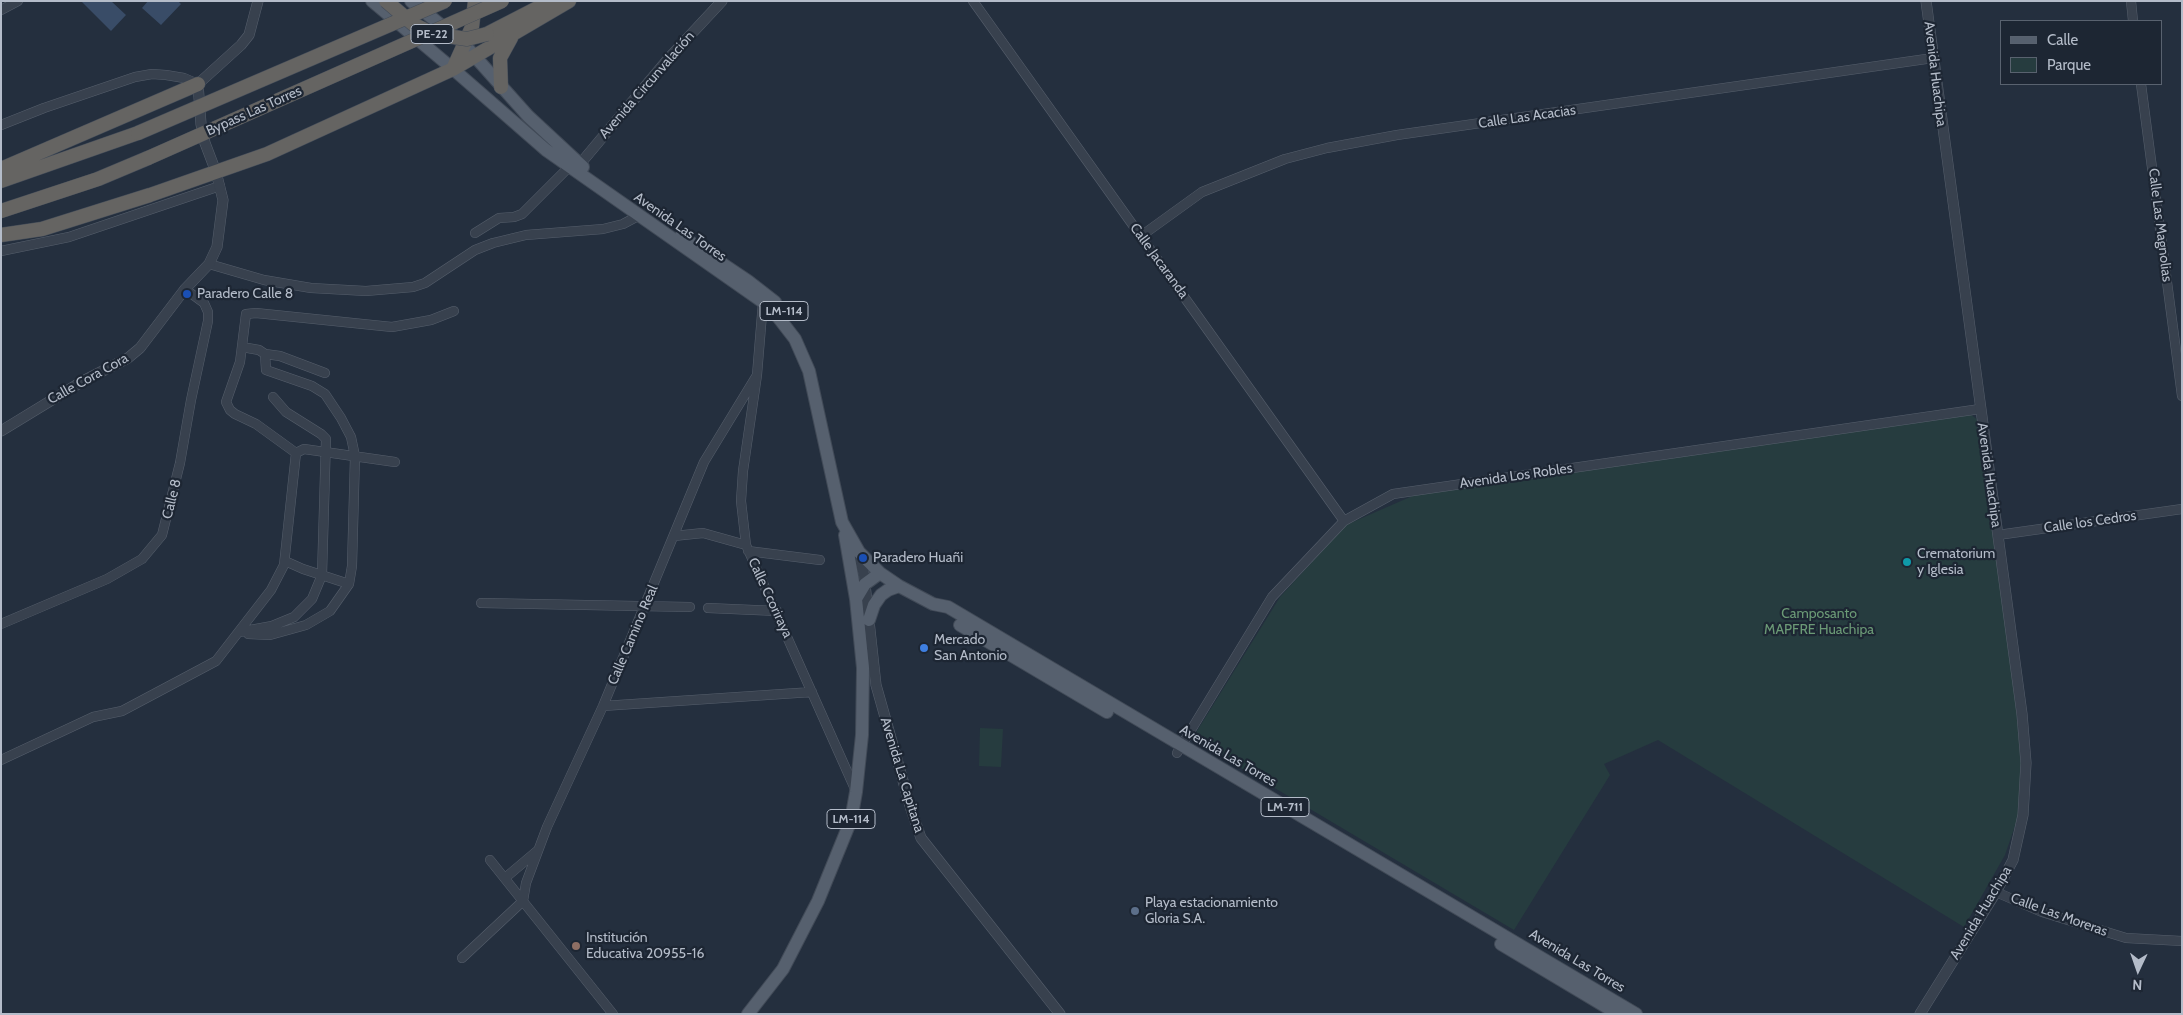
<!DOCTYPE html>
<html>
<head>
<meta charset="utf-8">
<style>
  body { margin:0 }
  #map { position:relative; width:2183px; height:1015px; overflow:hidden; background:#242f3e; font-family:Cabin,sans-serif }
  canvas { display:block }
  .frame { position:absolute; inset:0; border:2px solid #b4bcc9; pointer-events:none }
  .legend { position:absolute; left:2000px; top:20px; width:162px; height:65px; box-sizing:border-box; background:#1d2633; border:1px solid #59626f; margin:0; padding:6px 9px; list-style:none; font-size:15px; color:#b4bcc9 }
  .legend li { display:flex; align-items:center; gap:10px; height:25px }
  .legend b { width:25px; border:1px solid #59626f }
  .north { position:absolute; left:2113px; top:945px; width:50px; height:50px; -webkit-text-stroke:4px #1d2633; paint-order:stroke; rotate:183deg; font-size:14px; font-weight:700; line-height:20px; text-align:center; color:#b4bcc9 }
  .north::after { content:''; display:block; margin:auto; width:18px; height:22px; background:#b4bcc9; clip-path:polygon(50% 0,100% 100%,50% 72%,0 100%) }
</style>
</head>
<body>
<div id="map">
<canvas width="2183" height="1015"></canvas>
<div class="frame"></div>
<ul class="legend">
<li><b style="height:6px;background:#56606e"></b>Calle</li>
<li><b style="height:14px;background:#263c3f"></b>Parque</li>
</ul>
<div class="north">N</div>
</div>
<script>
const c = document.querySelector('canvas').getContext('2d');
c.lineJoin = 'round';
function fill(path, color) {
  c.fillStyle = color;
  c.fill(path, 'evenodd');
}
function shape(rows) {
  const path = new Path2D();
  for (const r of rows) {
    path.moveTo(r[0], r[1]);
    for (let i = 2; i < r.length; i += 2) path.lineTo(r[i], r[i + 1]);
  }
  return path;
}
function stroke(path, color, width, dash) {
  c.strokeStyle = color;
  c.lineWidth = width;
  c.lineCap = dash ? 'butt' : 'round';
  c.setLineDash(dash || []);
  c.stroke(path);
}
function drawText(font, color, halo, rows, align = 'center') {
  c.font = font + ' Cabin,sans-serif';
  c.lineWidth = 4.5;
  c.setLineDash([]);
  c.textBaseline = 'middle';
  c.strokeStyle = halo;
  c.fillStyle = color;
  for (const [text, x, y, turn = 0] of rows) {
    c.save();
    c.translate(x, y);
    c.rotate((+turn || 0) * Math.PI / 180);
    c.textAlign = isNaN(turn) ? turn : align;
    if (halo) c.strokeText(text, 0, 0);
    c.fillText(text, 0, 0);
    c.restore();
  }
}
fill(shape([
  [1969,413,1979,421,2023,759,2019,814,2005,855,1964,927,1658,740,1604,764,1610,775,1514,930,1192,739,1280,597,1346,525,1417,494],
  [980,728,1003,729,1001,767,979,766]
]), '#263c3f');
fill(shape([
  [81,1,111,1,126,15,111,31],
  [148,1,178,1,181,4,161,25,142,8]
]), '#394c67');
const minor = shape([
  [973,1,1344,521],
  [2131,1,2133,21],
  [1,10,18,1],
  [2141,84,2182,396],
  [1,125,44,108,135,77,152,74,166,75,184,78,198,84],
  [475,233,499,218,514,217,522,214,569,167],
  [1141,236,1202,192,1285,159,1327,148,1397,135,1933,58],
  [1,251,69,237,220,186],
  [209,264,264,280,311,288,366,291,413,287,425,283,475,250,493,243,526,235,603,229,623,224,638,216],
  [763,302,757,375,743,471,741,501,746,545,855,789],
  [242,347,259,350,265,354,280,356,325,373],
  [265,354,266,370,312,386,325,394,341,418,351,437,355,456,352,566,349,584],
  [296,453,304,449,395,462],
  [1998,535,2182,509],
  [674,536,703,533,746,545],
  [748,551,820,560],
  [481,603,690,607],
  [708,608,777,611],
  [1,624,107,579,142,559,162,535,180,463,191,400,208,321,208,312,204,303,185,289],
  [239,632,272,626,294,617,312,599,322,575,326,439,321,434,286,412,273,397],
  [248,634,270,635,306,625,330,611,349,584,303,569,285,561],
  [603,706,812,692],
  [1177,753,1272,597,1344,521,1393,494,1980,409],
  [1,760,93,717,122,711,216,661,271,590,284,565,296,453,256,424,235,414,230,410,226,402,240,362,246,314,256,313,392,327,431,320,454,311],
  [490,860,613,1014],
  [505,878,537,851],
  [1996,892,2042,912,2126,938,2182,941],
  [462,958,523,901,526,883,547,827,603,706,704,462,757,375]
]);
const tertiary = shape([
  [575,170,668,59,722,1],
  [1,431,83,381,128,358,140,348,185,289,209,264,217,247,223,200,216,172,205,143,201,124,198,84,241,45,249,35,258,1],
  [858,551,864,575,876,685,911,809,921,838,1060,1014],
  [1920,1014,1996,892,2013,860,2023,815,2026,763,2022,714,1926,1]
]);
const primary = shape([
  [372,1,453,69,546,150,763,302,778,317,795,339,809,371,842,522,859,552,880,573,899,586,933,604,948,607,1636,1014],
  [411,1,462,42,528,116,583,167],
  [681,236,748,281,775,302],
  [856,599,865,584,880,573],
  [869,620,874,605,881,595,888,590,899,586],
  [960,625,1107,712],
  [1501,944,1618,1014],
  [748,1014,783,969,818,901,851,820,856,792,862,735,863,668,856,599,845,535]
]);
const trunk = shape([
  [487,34,551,1],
  [453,69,472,27,475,1],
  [501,87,500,58,511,38],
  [1,169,198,84],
  [1,181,138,133],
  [1,211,98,179,148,158],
  [1,235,42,229,150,195,267,154,453,69,569,1]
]);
stroke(minor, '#565f6c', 10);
stroke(tertiary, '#565f6c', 11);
stroke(primary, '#414a57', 14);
stroke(trunk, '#434c59', 15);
stroke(minor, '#38414e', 9);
stroke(tertiary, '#38414e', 10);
stroke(primary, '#56606e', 12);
stroke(trunk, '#656462', 14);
const trunkBridge = shape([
  [386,1,413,24,433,34,467,39,487,34],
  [138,133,445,1],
  [148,158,502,1]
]);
stroke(trunkBridge, '#434c59', 15, []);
stroke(trunkBridge, '#656462', 14);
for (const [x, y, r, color] of [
  [187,294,5,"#1a4fb4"],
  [863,558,5,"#1a4fb4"],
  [1907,562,5,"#0f9aa8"],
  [924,648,5,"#3f7fe0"],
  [1135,911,5,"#5c6f8a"],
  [576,946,5,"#8d6e63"]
]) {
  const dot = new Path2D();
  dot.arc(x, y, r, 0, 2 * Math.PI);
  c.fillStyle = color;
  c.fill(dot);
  stroke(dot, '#1d2633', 2);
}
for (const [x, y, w] of [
  [432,34,42],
  [784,311,48],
  [1285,807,48],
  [851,819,48]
]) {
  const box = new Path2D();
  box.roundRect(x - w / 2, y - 9.5, w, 19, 4);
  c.fillStyle = '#1d2633';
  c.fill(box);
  stroke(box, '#b4bcc9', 1);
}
drawText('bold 12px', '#b4bcc9', null, [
  ["PE-22",432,34],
  ["LM-114",784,311],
  ["LM-711",1285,807],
  ["LM-114",851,819]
]);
drawText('14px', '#b4bcc9', '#1d2633', [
  ["Avenida Huachipa",1935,74,83],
  ["Avenida Circunvalación",647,85,-49],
  ["Bypass Las Torres",254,111,-24],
  ["Calle Las Acacias",1527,117,-8],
  ["Calle Las Magnolias",2160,225,83],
  ["Avenida Las Torres",680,227,35],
  ["Calle Jacaranda",1159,261,54],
  ["Calle Cora Cora",88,379,-29],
  ["Avenida Huachipa",1989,475,82],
  ["Avenida Los Robles",1516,476,-8],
  ["Calle 8",172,499,-76],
  ["Calle los Cedros",2090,522,-8],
  ["Calle Ccoriraya",770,598,65],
  ["Calle Camino Real",633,635,-67],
  ["Avenida Las Torres",1228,756,30],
  ["Avenida La Capitana",902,775,73],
  ["Avenida Huachipa",1981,913,-59],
  ["Calle Las Moreras",2059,915,20],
  ["Avenida Las Torres",1577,961,31]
]);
drawText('14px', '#b4bcc9', '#1d2633', [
  ["Paradero Calle 8",197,294],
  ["Crematorium",1917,554],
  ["y Iglesia",1917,570],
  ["Paradero Huañi",873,558],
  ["Mercado",934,640],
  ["San Antonio",934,656],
  ["Playa estacionamiento",1145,903],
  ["Gloria S.A.",1145,919],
  ["Institución",586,938],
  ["Educativa 20955-16",586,954]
], 'left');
drawText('14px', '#6b9a76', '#1d2633', [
  ["Camposanto",1819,614],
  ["MAPFRE Huachipa",1819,630]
]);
</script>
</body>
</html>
